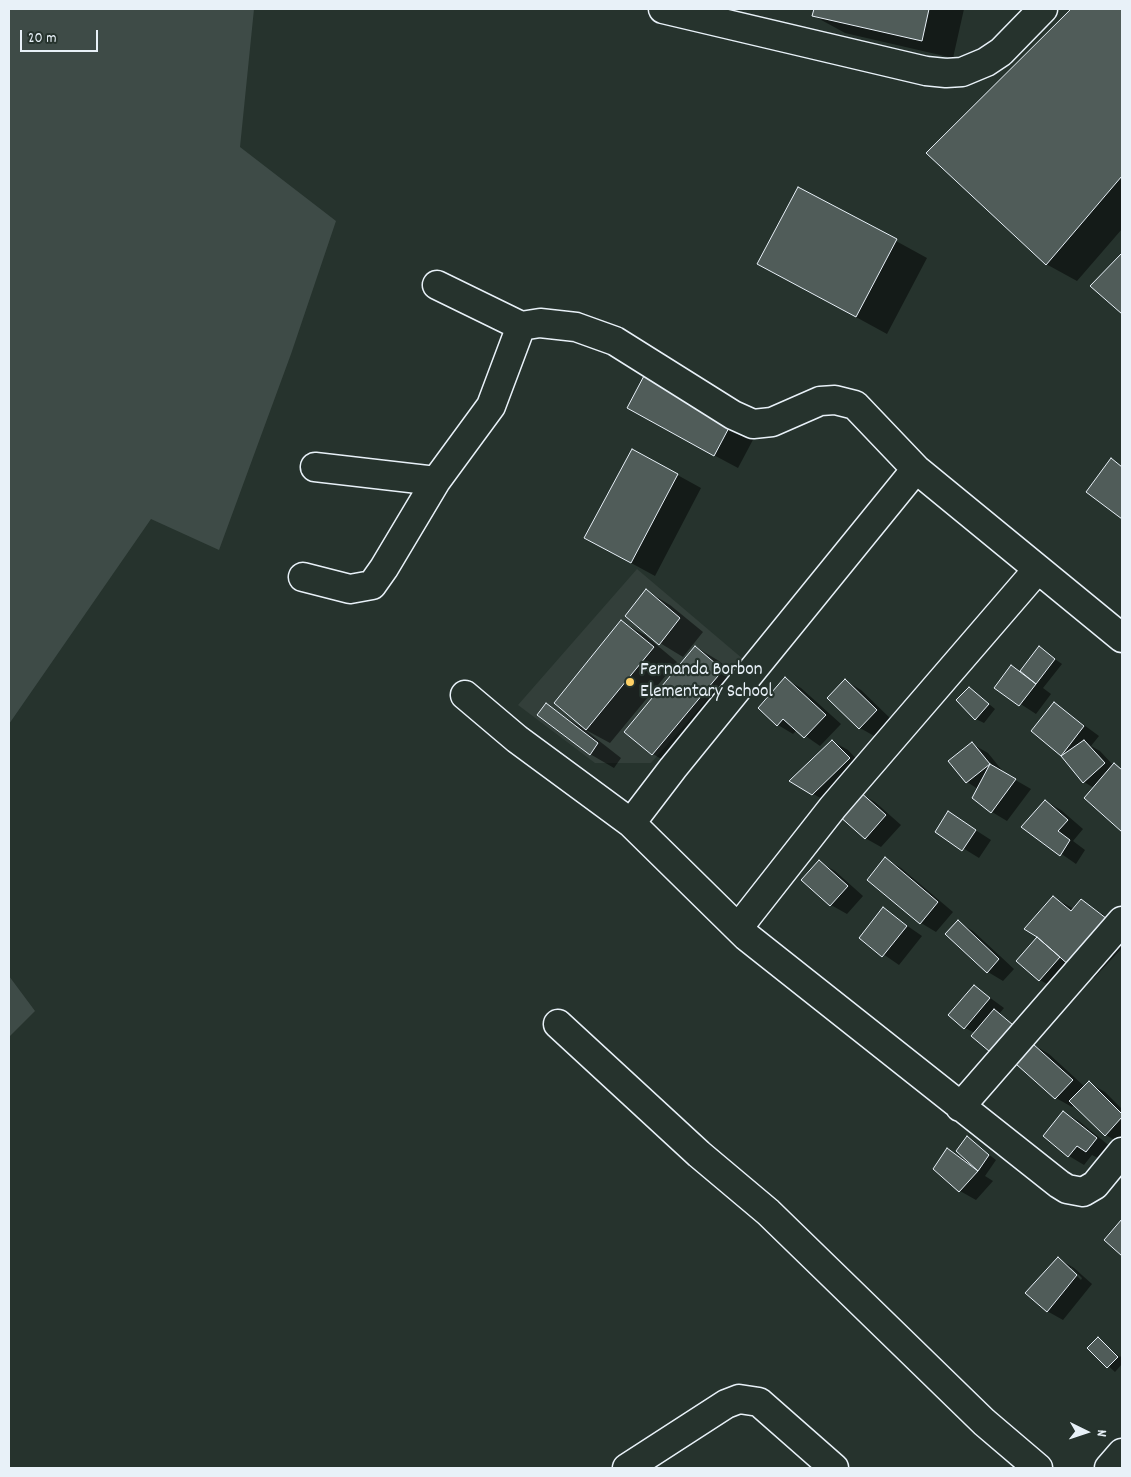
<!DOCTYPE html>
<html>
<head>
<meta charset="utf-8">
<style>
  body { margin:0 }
  #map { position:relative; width:1131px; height:1477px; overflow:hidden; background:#26332d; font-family:Dekko,sans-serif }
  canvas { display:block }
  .frame { position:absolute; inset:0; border:10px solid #e8f1f8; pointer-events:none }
  .north { position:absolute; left:1061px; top:1407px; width:50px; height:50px; -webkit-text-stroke:4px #26332d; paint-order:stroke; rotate:94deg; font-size:14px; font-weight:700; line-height:20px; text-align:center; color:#e8f1f8 }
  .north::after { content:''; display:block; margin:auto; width:18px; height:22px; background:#e8f1f8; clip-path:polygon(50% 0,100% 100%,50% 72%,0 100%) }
  .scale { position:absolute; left:20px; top:30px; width:78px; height:22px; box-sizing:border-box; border:2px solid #e8f1f8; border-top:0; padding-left:6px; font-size:15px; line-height:18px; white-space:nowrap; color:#e8f1f8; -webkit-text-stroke:4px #26332d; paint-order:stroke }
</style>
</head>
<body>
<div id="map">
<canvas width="1131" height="1477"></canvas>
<div class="frame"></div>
<div class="north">N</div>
<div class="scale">20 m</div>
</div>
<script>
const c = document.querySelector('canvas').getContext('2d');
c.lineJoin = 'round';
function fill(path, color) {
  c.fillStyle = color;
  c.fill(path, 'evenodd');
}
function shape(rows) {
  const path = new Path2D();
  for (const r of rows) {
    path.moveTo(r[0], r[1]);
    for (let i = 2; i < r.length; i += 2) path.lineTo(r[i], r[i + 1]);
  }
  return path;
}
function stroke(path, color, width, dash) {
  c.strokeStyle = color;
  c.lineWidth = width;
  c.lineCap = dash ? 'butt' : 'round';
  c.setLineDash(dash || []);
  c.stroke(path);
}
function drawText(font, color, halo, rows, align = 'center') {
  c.font = font + ' Dekko,sans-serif';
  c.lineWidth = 4.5;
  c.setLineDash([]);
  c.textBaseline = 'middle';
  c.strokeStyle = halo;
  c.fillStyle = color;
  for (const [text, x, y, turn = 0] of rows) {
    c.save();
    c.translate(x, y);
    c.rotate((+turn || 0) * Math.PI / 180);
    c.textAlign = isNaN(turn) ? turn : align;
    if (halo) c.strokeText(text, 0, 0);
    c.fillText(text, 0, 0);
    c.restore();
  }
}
fill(shape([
  [637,569,743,659,651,763,595,763,518,705]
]), '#333f3a');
fill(shape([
  [9,9,254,9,240,147,336,221,291,354,219,550,151,519,9,724],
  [9,976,35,1011,9,1037]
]), '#3e4b47');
fill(shape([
  [815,9,964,9,953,58,845,33,814,16],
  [1073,9,1122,9,1122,229,1077,281,1046,264,928,153],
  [896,241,927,258,887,334,759,264],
  [1122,254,1122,312,1092,286],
  [645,376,755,436,738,468,652,422],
  [632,450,701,488,655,576,609,551],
  [1111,460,1122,466,1122,517,1088,491],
  [647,591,670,605,703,632,683,657,660,643],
  [622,622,645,635,677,662,610,743,584,729,621,758,614,768,590,754,546,705,581,727],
  [696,647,719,661,746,684,676,768,653,754,626,732],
  [1039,648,1062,664,1043,688,1051,694,1036,714,996,688,1021,672],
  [785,679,801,688,841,724,820,746,797,730,793,734,778,725,759,708],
  [846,681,861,690,892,720,876,737,860,728],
  [969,688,995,709,984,723,976,719,958,700],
  [1054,703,1099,736,1091,746,1100,751,1113,765,1122,769,1122,830,1085,798,1094,788,1084,782,1062,755,1032,731],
  [832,741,848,750,865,768,829,803,791,781],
  [972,744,988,753,1005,774,1031,789,1007,821,992,812,974,797,978,789,967,782],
  [860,793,875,802,901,825,881,847,865,838],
  [1045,801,1061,810,1083,829,1073,841,1085,850,1076,864,1023,827],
  [949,813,991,840,979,858,937,832],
  [886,859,901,868,953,912,936,932,921,923],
  [819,862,835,871,863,896,847,914,831,905,803,880],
  [1053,897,1074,909,1081,900,1122,927,1122,948,1094,978,1075,967,1056,989,1040,980,1018,961,1039,937],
  [883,909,922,936,899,965,860,938],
  [958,922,973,931,1014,969,1003,981,988,972],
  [974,986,1004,1008,999,1014,1034,1040,975,1033,965,1028],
  [1034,1045,1049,1054,1085,1087,1089,1083,1105,1092,1122,1109,1121,1144,1106,1135,1075,1104,1072,1107,1056,1098,1017,1063],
  [1063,1112,1079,1121,1112,1148,1102,1160,1092,1155,1084,1165,1069,1156],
  [967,1138,996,1160,985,1176,993,1181,976,1200,960,1191,935,1169,948,1150,967,1161],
  [1059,1259,1074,1268,1092,1284,1063,1320,1047,1311,1027,1293],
  [1071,1267,1082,1278,1081,1280,1071,1270],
  [1098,1338,1120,1357,1122,1355,1122,1364,1115,1372,1089,1348]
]), '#0007');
const building = shape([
  [814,9,929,9,922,41,812,16,814,9],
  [1071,9,1122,9,1122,176,1046,265,926,153,1071,9],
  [798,187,897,239,856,317,757,264,798,187],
  [1122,253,1122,314,1090,286,1122,253],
  [645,374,732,422,714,456,627,408,645,374],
  [632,449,678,474,631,563,584,538,632,449],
  [1111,458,1122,467,1122,519,1086,492,1111,458],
  [646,589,680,618,659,645,625,616,646,589],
  [621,620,654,647,586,730,554,703,621,620],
  [695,646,723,670,652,755,624,732,695,646],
  [1039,646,1055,659,1036,684,1020,671,1039,646],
  [1011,665,1036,684,1019,706,994,688,1011,665],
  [785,677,826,715,804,738,783,719,777,726,758,708,785,677],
  [845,679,877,710,859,729,827,698,845,679],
  [969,687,989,704,975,720,956,700,969,687],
  [1054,702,1084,726,1061,756,1031,731,1054,702],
  [546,703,598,743,590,755,537,715,546,703],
  [832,740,850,758,812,795,789,781,832,740],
  [1084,740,1105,763,1083,783,1061,756,1084,740],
  [972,742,990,764,966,783,948,761,972,742],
  [1114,763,1122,770,1122,832,1084,798,1114,763],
  [990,764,1016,779,991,813,972,798,990,764],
  [859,791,886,815,865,839,838,815,859,791],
  [1045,800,1068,820,1058,831,1070,840,1060,856,1021,827,1045,800],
  [948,811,976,830,962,851,935,832,948,811],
  [885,857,938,902,920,924,867,880,885,857],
  [819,860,848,886,830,906,801,880,819,860],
  [1053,896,1071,911,1081,899,1111,922,1070,966,1037,937,1024,929,1053,896],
  [883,907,907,926,882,957,859,938,883,907],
  [958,920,999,959,987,973,945,934,958,920],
  [1037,937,1060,957,1039,981,1016,961,1037,937],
  [974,985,990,998,964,1029,948,1015,974,985],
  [994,1009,1019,1030,996,1057,971,1036,994,1009],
  [1033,1044,1073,1080,1055,1099,1016,1064,1033,1044],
  [1089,1081,1122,1114,1122,1117,1105,1136,1069,1101,1089,1081],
  [1063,1111,1097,1138,1086,1152,1077,1146,1068,1157,1043,1136,1063,1111],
  [967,1136,989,1155,978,1171,956,1151,967,1136],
  [947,1148,978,1171,959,1192,933,1169,947,1148],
  [1122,1219,1122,1256,1104,1240,1122,1219],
  [1058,1257,1077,1275,1047,1312,1025,1293,1058,1257],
  [1098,1337,1118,1357,1107,1368,1087,1348,1098,1337]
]);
fill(building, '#505c59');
stroke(building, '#e8f1f8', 1);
const minor = shape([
  [663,9,926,71,946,73,962,72,986,62,1001,52,1043,9],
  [437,285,521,326],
  [315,467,436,481,491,406,521,326,540,323,576,327,615,341,733,415,753,424,772,422,820,401,835,400,855,405,916,469,1122,638],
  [916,469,673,768,631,823,746,936,1059,1184,1067,1189,1083,1192,1095,1185,1122,1152],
  [303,577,350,589,372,585,384,568,436,481],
  [465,695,517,739,631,823],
  [738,928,833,807,1038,569],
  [558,1024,699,1154,768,1212,984,1422,1038,1468],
  [960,1107,1122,921],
  [627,1468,726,1404,739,1399,759,1402,834,1468],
  [1109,1468,1122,1453]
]);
stroke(minor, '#e8f1f8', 31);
stroke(minor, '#26332d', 28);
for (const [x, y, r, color] of [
  [630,682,5,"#ffd166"]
]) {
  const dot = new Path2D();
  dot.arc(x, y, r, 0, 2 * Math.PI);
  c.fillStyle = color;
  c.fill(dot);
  stroke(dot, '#26332d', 2);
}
drawText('19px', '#e8f1f8', '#26332d', [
  ["Fernanda Borbon",640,671],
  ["Elementary School",640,693]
], 'left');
</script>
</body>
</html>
